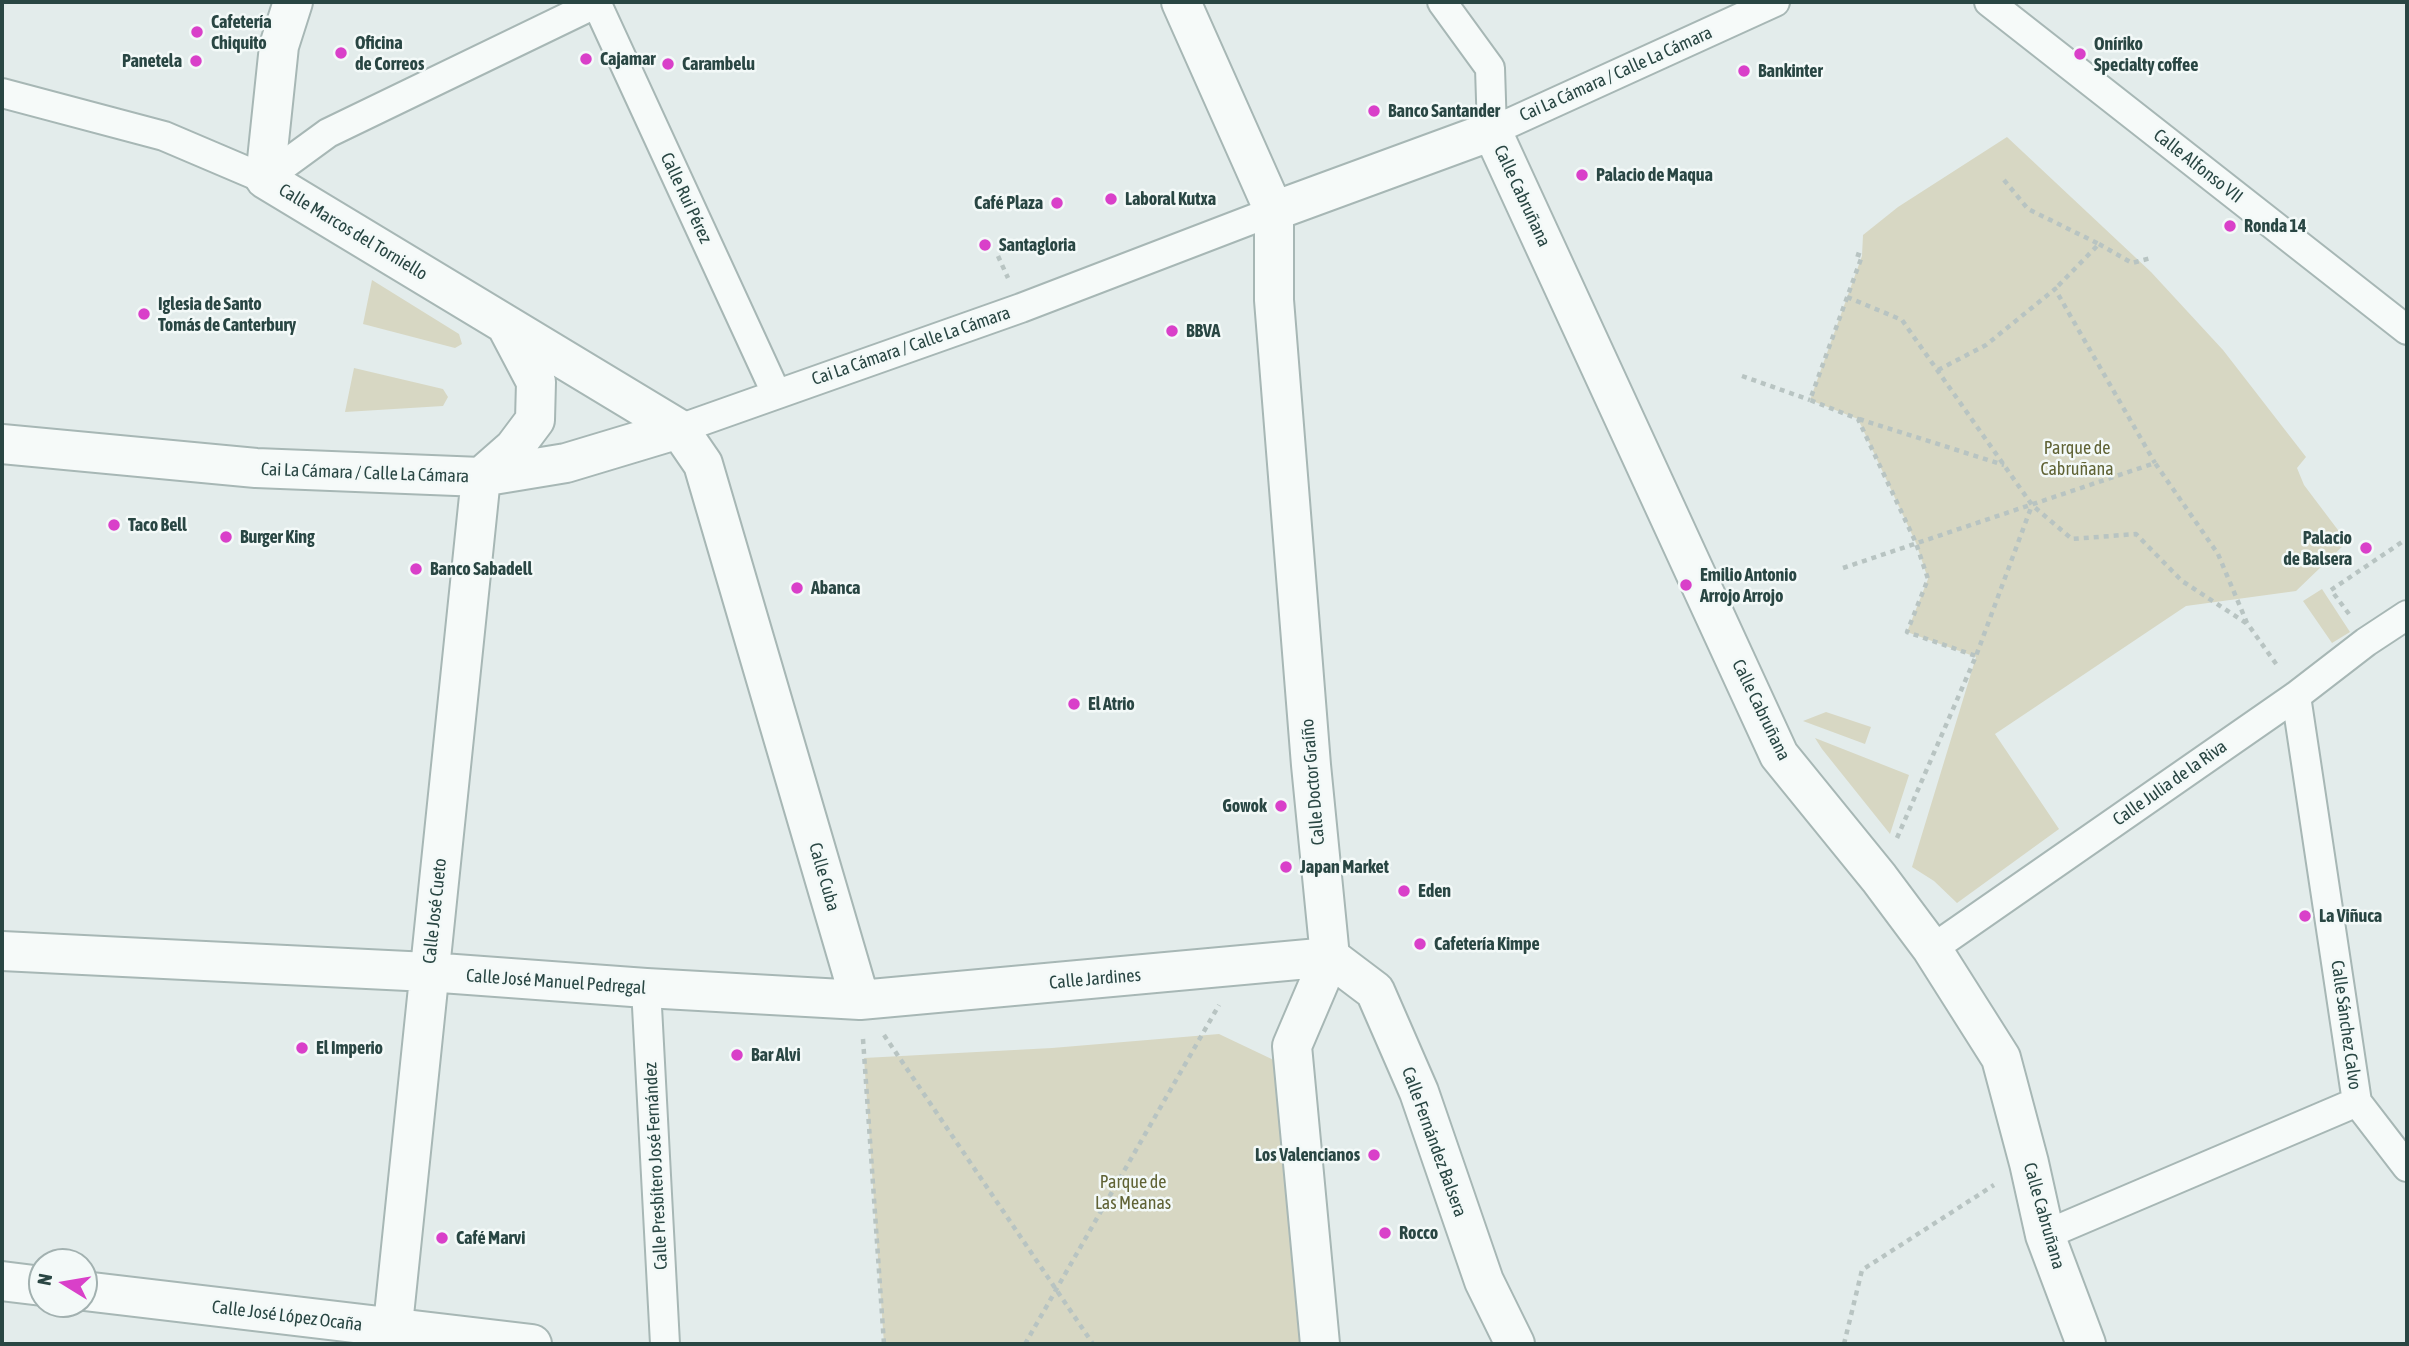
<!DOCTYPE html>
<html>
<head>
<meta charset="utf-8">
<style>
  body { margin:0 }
  #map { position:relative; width:2409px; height:1346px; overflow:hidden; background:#e3eceb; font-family:"Asap Condensed",sans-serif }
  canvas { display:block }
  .frame { position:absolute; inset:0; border:4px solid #294643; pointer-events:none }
  .north { position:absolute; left:28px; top:1248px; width:70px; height:70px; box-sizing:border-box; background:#f3f9f8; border:2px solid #a2b1b0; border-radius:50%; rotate:281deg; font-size:19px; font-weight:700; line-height:28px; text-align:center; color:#294643 }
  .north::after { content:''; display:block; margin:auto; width:24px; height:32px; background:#d940c9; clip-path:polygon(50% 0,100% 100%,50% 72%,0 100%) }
</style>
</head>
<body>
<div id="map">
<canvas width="2409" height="1346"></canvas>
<div class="frame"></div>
<div class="north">N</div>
</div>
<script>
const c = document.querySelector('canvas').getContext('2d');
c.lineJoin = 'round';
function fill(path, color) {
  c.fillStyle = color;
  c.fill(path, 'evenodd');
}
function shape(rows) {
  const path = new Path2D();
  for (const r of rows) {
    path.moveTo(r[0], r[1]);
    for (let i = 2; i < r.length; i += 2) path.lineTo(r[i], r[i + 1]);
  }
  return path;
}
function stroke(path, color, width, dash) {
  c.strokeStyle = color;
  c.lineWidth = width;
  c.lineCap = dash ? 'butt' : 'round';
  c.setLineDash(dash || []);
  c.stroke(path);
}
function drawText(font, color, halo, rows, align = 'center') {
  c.font = font + ' "Asap Condensed",sans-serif';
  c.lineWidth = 5;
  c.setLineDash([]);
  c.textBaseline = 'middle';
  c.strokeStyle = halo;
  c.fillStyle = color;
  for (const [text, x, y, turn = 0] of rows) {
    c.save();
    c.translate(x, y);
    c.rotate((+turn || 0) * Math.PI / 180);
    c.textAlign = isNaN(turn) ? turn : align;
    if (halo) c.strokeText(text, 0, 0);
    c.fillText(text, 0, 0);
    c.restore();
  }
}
fill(shape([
  [2007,137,2151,272,2223,350,2306,457,2297,468,2304,485,2347,542,2296,591,2186,606,1995,734,2059,829,1957,903,1934,881,1912,867,1976,657,1907,632,1928,579,1916,543,1858,419,1810,400,1862,256,1863,235,1898,207],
  [372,280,459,334,462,344,455,348,363,324],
  [354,368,443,389,448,397,443,406,345,412],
  [2322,589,2350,632,2332,643,2303,601],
  [1826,712,1871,727,1865,744,1803,721],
  [1815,738,1909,775,1890,834,1822,749],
  [1219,1034,1280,1063,1300,1344,884,1344,864,1058,1052,1048]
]), '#d7d7c3');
const pedestrian = shape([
  [596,2,776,393],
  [1442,2,1490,68,1492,131,1775,2],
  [1989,2,2407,330],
  [2,93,164,136,265,179,328,133,597,3],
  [679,429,1021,308,1274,211],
  [1932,949,2296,696,2366,642,2407,615],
  [646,988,665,1344],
  [2357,1102,2407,1167],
  [2045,1235,2357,1102,2296,696]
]);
const minor = shape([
  [293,2,279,46,265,179,679,429,703,464,860,1000],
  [1181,2,1274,211,1274,300,1311,765,1330,957,1292,1046,1320,1344],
  [1274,211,1492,131,1779,755,1879,878,1932,949,2001,1058,2029,1163,2045,1235,2086,1344],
  [2,444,256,468,481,477,566,463,679,429],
  [481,477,514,448,535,420,536,382,506,325],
  [2,951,428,972,646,988,860,1000,1330,957],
  [1330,957,1375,991,1419,1092,1484,1281,1515,1344],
  [2,1281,42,1286],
  [84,1291,532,1344],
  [391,1344,481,477]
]);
stroke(pedestrian, '#a7b7b5', 32);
stroke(minor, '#a7b7b5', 42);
stroke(shape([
  [2004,180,2028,209,2099,244,2055,289],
  [2099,244,2132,263,2151,258],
  [1856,254,1862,256,1810,400,1858,419,1916,543,1928,579,1907,632,1976,656],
  [998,256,1008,278],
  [1847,297,1902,320,2032,505,2072,539,2136,534,2182,581,2246,623],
  [1938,370,1986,345,2055,289,2155,463],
  [1742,376,1810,400],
  [1859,419,2004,465],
  [1843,568,2155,463,2218,554,2247,623,2279,668],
  [2349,614,2331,590,2405,540],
  [1897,838,1976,656,2032,505],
  [884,1035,1093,1344],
  [863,1039,884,1344],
  [1025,1344,1219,1005],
  [1844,1344,1862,1270,1994,1185]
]), '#b8c4c2', 4.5, [5, 5]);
stroke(pedestrian, '#f6faf9', 28);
stroke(minor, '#f6faf9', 38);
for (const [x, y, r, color] of [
  [197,32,7,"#d940c9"],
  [341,53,7,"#d940c9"],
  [2080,54,7,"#d940c9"],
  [586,59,7,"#d940c9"],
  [196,61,7,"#d940c9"],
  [668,64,7,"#d940c9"],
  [1744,71,7,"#d940c9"],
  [1374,111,7,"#d940c9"],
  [1582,175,7,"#d940c9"],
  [1111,199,7,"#d940c9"],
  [1057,203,7,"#d940c9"],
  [2230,226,7,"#d940c9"],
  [985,245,7,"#d940c9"],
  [144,314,7,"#d940c9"],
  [1172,331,7,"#d940c9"],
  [114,525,7,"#d940c9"],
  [226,537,7,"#d940c9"],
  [2366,548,7,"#d940c9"],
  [416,569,7,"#d940c9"],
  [1686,585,7,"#d940c9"],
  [797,588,7,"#d940c9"],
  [1074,704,7,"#d940c9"],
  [1281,806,7,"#d940c9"],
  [1286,867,7,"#d940c9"],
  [1404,891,7,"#d940c9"],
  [2305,916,7,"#d940c9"],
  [1420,944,7,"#d940c9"],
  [302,1048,7,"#d940c9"],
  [737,1055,7,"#d940c9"],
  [1374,1155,7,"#d940c9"],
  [1385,1233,7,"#d940c9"],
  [442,1238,7,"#d940c9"]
]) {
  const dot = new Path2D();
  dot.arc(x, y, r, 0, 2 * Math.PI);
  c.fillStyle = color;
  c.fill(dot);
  stroke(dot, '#f3f9f8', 2.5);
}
drawText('bold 18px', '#294643', '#f3f9f8', [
  ["Cafetería",211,22],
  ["Chiquito",211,43],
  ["Oficina",355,43],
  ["de Correos",355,64],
  ["Oníriko",2094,44],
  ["Specialty coffee",2094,65],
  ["Cajamar",600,59],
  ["Panetela",182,61,"right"],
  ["Carambelu",682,64],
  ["Bankinter",1758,71],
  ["Banco Santander",1388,111],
  ["Palacio de Maqua",1596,175],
  ["Laboral Kutxa",1125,199],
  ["Café Plaza",1043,203,"right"],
  ["Ronda 14",2244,226],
  ["Santagloria",999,245],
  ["Iglesia de Santo",158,304],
  ["Tomás de Canterbury",158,325],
  ["BBVA",1186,331],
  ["Taco Bell",128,525],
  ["Burger King",240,537],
  ["Palacio",2352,538,"right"],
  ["de Balsera",2352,559,"right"],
  ["Banco Sabadell",430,569],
  ["Emilio Antonio",1700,575],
  ["Arrojo Arrojo",1700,596],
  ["Abanca",811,588],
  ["El Atrio",1088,704],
  ["Gowok",1267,806,"right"],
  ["Japan Market",1300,867],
  ["Eden",1418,891],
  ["La Viñuca",2319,916],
  ["Cafetería Kimpe",1434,944],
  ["El Imperio",316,1048],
  ["Bar Alvi",751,1055],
  ["Los Valencianos",1360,1155,"right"],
  ["Rocco",1399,1233],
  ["Café Marvi",456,1238]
], 'left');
drawText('18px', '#294643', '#f3f9f8', [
  ["Cai La Cámara / Calle La Cámara",1616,74,-24],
  ["Calle Alfonso VII",2198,166,38],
  ["Calle Cabruñana",1522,196,65],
  ["Calle Rui Pérez",686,198,65],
  ["Calle Marcos del Torniello",353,232,31],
  ["Cai La Cámara / Calle La Cámara",911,346,-19],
  ["Cai La Cámara / Calle La Cámara",365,473,2],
  ["Calle Cabruñana",1761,710,64],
  ["Calle Doctor Graíño",1313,782,-95],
  ["Calle Julia de la Riva",2170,783,-35],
  ["Calle Cuba",824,877,74],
  ["Calle José Cueto",435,911,-84],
  ["Calle Jardines",1095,979,-5],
  ["Calle José Manuel Pedregal",556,982,4],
  ["Calle Sánchez Calvo",2346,1025,82],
  ["Calle Fernández Balsera",1434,1142,70],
  ["Calle Presbítero José Fernández",656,1166,-93],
  ["Calle Cabruñana",2044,1216,74],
  ["Calle José López Ocaña",287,1316,7]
]);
drawText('18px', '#606335', '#f3f9f8', [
  ["Parque de",2077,448],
  ["Cabruñana",2077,469],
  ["Parque de",1133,1182],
  ["Las Meanas",1133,1203]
]);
</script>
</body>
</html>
